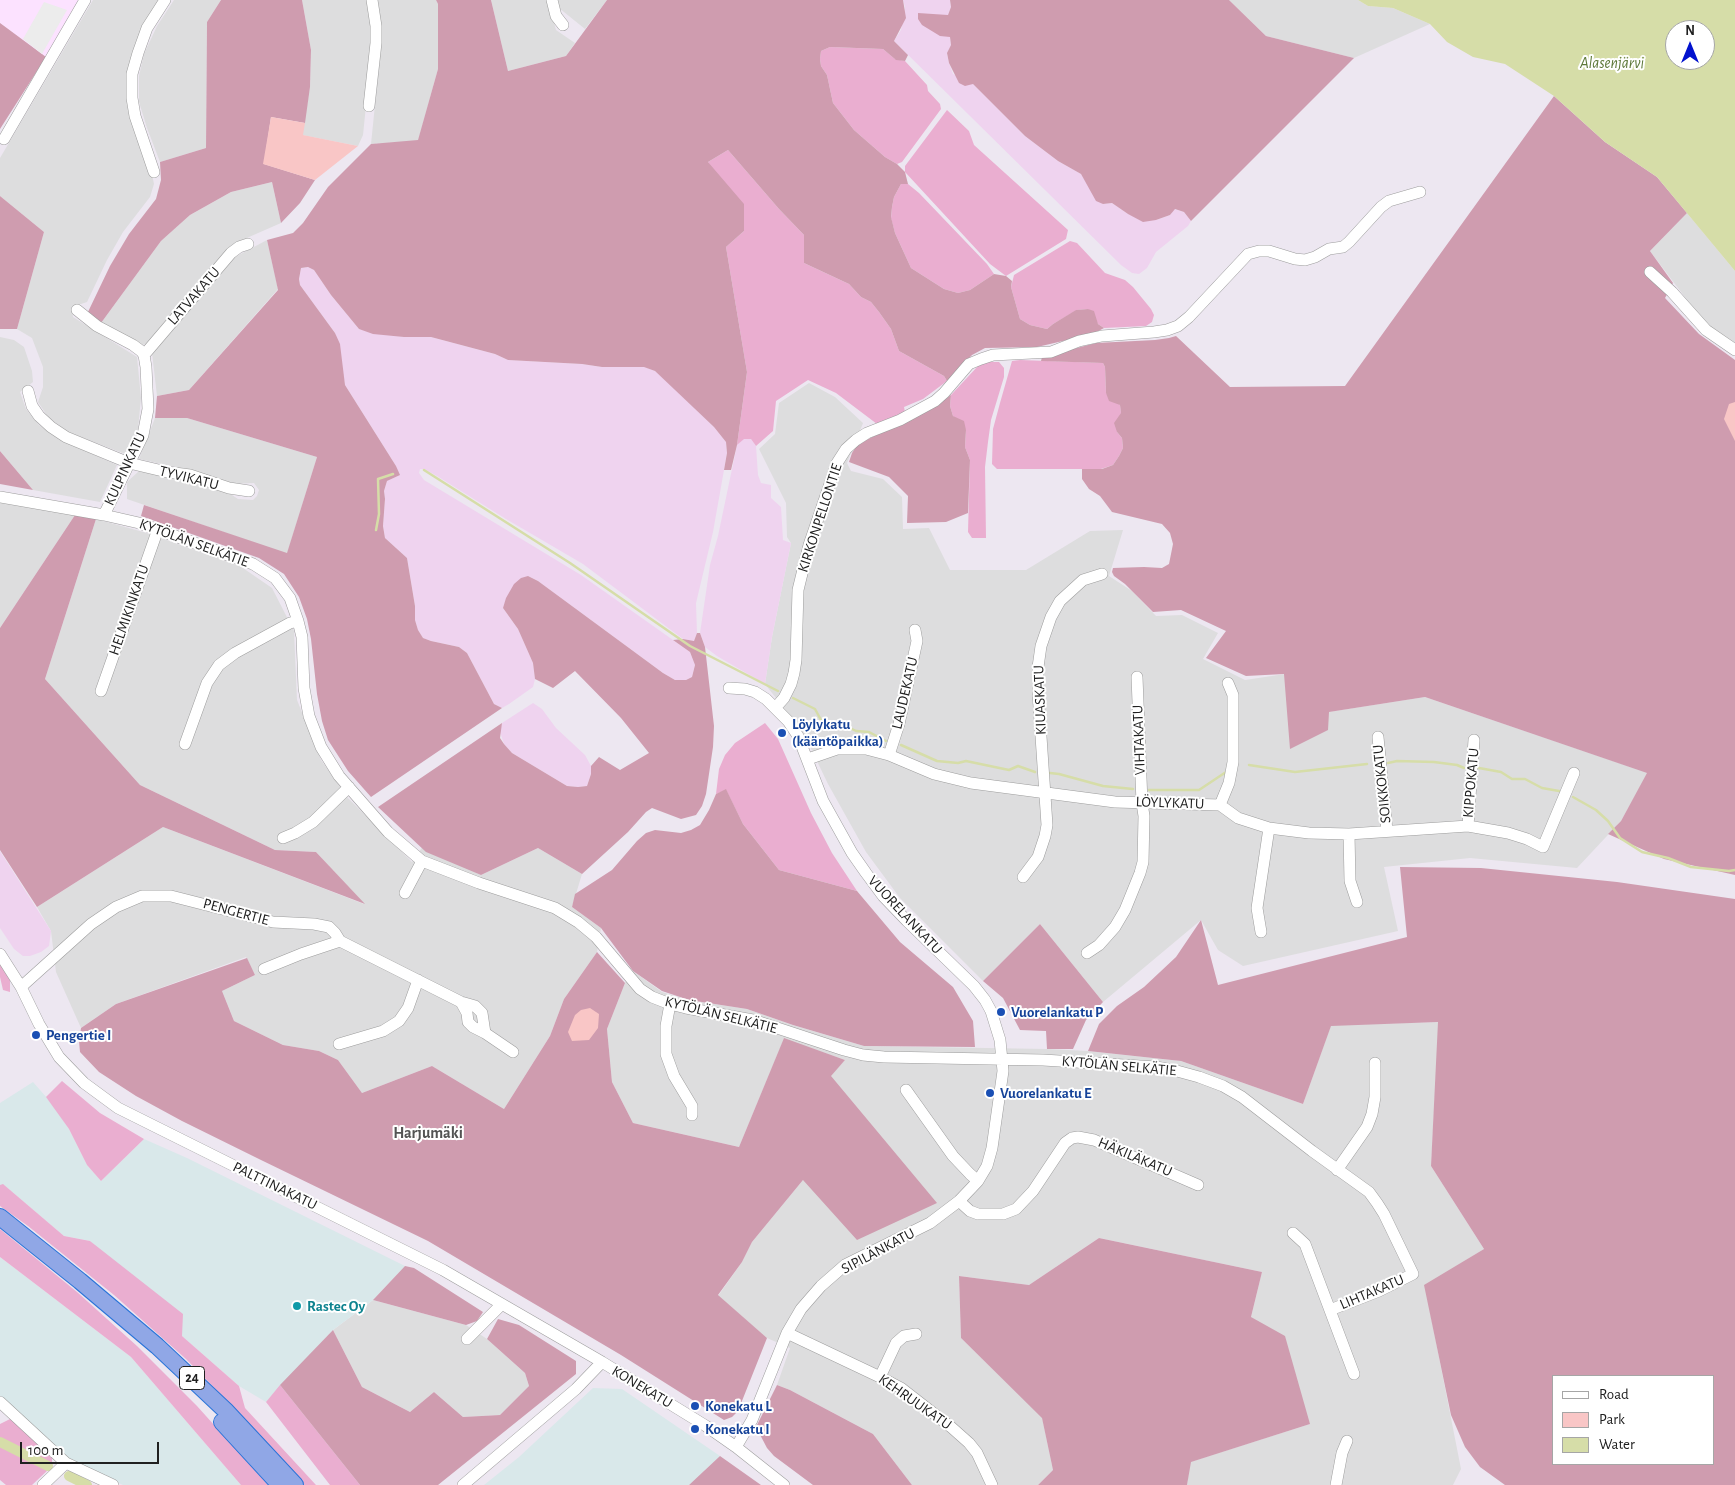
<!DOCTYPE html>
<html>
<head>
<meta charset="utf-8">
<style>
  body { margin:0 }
  #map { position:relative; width:1735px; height:1485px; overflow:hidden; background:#ede7f1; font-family:"Alegreya Sans",sans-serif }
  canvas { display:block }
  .legend { position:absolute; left:1552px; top:1375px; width:162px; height:90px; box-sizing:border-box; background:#fff; border:1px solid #a6a6a6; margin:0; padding:6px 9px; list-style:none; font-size:15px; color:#202020 }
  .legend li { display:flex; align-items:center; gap:10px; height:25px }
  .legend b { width:25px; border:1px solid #a6a6a6 }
  .north { position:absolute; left:1665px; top:20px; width:50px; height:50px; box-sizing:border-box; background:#fff; border:1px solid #a6a6a6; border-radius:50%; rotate:0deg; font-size:14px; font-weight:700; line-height:20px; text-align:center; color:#202020 }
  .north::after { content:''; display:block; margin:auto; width:18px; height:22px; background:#0212ce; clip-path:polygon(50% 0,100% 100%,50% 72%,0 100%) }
  .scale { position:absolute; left:20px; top:1442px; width:139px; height:22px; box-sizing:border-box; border:2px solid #202020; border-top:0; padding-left:6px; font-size:15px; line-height:18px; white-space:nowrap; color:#202020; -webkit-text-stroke:4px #fff; paint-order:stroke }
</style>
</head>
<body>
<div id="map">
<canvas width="1735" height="1485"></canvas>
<ul class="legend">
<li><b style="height:6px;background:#fff"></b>Road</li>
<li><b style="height:14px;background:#f9c6c6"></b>Park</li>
<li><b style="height:14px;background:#d6dda8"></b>Water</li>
</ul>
<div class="north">N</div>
<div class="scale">100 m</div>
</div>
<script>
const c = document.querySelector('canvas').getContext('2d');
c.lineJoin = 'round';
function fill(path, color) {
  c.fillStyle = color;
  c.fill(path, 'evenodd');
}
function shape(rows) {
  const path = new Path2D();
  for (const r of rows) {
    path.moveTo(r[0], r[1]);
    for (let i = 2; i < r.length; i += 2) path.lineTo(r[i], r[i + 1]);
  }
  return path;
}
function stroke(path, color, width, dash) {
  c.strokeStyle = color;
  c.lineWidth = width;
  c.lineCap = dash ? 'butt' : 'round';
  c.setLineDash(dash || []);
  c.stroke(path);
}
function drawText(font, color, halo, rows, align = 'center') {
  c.font = font + ' "Alegreya Sans",sans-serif';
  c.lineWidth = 4;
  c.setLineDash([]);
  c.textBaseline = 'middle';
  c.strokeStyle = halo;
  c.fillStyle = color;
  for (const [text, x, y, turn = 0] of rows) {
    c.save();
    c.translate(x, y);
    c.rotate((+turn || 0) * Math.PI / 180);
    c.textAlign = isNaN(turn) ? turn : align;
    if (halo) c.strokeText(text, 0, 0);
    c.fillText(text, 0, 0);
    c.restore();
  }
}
fill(shape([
  [93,0,159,0,129,66,154,184,150,197,123,232,107,260,87,302,72,307,73,317,137,357,141,398,138,429,125,454,68,432,48,417,38,402,43,387,43,367,32,338,17,329,44,232,0,196,0,158],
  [174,0,221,0,207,22,206,148,160,162,147,128,139,102,139,76,144,54,157,26],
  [302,0,368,0,373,37,363,135,358,146,302,135,310,87,311,50],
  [376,0,436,0,438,4,438,69,418,141,371,144,381,46],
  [491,0,548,0,556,30,575,43,566,56,508,71],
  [557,0,607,0,585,29,559,8],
  [1229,0,1358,0,1368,6,1393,8,1430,24,1354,58,1266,36],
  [272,182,281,223,249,237,228,250,151,342,140,346,101,323,161,241,190,215,231,192],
  [1687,213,1735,271,1735,343,1706,325,1650,251],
  [267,240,278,289,189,390,157,396,152,353,235,257],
  [0,337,14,340,24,347,32,371,33,382,20,392,26,409,39,425,61,440,117,465,100,502,33,490,0,451],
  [809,383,835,397,863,423,847,463,851,471,883,479,902,497,903,529,929,528,950,570,1026,570,1090,531,1123,530,1109,576,1132,591,1156,616,1182,615,1218,633,1203,659,1245,680,1285,674,1328,712,1425,697,1648,773,1621,821,1577,868,1470,858,1384,867,1398,931,1243,966,1218,950,1201,920,1103,1002,1040,924,983,981,900,898,866,852,828,784,804,734,765,684,772,637,791,543,787,537,786,503,759,449,775,434,779,403],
  [155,418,187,418,317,457,287,554,127,499,127,482,139,471,188,479,229,493,238,499,253,500,257,496,259,490,254,483,233,484,193,471,139,459],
  [0,502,75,515,0,628],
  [96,519,147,533,240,566,272,588,294,631,297,700,321,760,348,798,412,862,423,846,481,875,538,848,582,874,572,907,601,928,597,952,564,999,550,1036,504,1109,432,1066,362,1093,338,1060,319,1051,283,1045,234,1021,222,991,255,975,246,957,116,1004,81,1028,56,972,51,931,37,907,163,827,364,904,316,852,275,850,140,785,45,679],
  [633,971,662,992,689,1000,747,1009,793,1025,864,1046,1047,1049,1088,1051,1181,1061,1303,1104,1331,1025,1439,1022,1431,1166,1484,1249,1425,1286,1461,1469,1453,1485,1187,1485,1190,1462,1310,1424,1251,1317,1262,1272,1099,1238,1029,1285,959,1276,961,1338,1042,1417,1053,1470,1038,1485,912,1485,873,1434,790,1390,777,1385,790,1348,767,1338,718,1296,742,1262,752,1242,803,1180,830,1075,845,1060,784,1039,739,1147,633,1123,612,1082,607,1029,625,983],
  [373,1300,466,1325,487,1339,525,1373,529,1386,500,1415,463,1417,434,1392,410,1412,362,1387,333,1330]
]), '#ddddde');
fill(shape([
  [33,1082,54,1106,69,1129,87,1165,101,1181,144,1139,187,1158,405,1266,373,1300,333,1330,266,1402,239,1386,182,1336,90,1241,64,1236,4,1185,0,1185,0,1103],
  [0,1257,131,1357,241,1485,123,1485,69,1459,0,1396],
  [593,1388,622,1389,720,1456,689,1485,484,1485,519,1457]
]), '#d9e8ea');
fill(shape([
  [0,0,79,0,46,57,0,23]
]), '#fce2ff');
fill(shape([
  [903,0,950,0,951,7,948,15,934,15,950,36,951,45,947,54,949,63,953,74,973,84,1025,136,1058,161,1081,174,1086,182,1103,204,1112,203,1128,214,1156,220,1170,215,1174,209,1184,212,1191,221,1188,226,1156,252,1147,268,1139,274,1132,273,1121,265,894,41,901,30,905,7],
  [308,267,314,270,331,295,359,329,404,337,431,337,495,354,508,360,582,364,602,367,645,367,655,371,662,377,714,427,726,442,727,453,713,532,696,603,697,633,694,641,683,639,583,564,506,519,437,476,424,469,420,469,419,473,424,480,581,575,690,652,695,665,692,677,686,680,675,680,663,673,538,581,528,576,503,608,518,629,533,663,535,679,533,687,509,704,502,708,494,704,467,653,459,647,431,641,423,638,418,630,415,620,415,606,407,558,385,538,383,526,385,499,384,491,387,481,399,475,396,466,345,385,335,333,300,285,299,279,301,268],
  [743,439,751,439,756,446,758,475,761,483,771,485,771,498,781,507,783,540,791,543,772,637,765,684,717,656,705,647,700,633,710,565,718,536,737,445],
  [533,703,542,709,556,728,585,755,591,766,591,774,587,786,578,787,567,786,512,753,504,744,500,732,502,723],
  [0,851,51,931,49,946,41,952,30,956,23,956,14,949,0,928]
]), '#efd3ef');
fill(shape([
  [830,47,883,49,895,59,905,61,927,85,928,91,940,104,941,109,902,162,897,164,885,157,854,130,833,103,827,75,821,66,820,59,821,51],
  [947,110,969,131,974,145,1068,230,1066,239,1006,276,990,264,905,172,905,166],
  [728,150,779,209,804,235,804,263,849,284,861,297,871,302,879,312,891,329,899,351,944,376,947,381,923,399,904,407,905,412,877,424,836,393,808,380,776,401,773,431,756,446,751,439,744,439,737,445,747,372,726,247,744,231,708,162],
  [901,184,908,184,919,193,987,264,994,274,970,290,958,293,944,289,911,268,895,233,891,218,892,207,894,197],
  [1070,241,1077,243,1105,273,1125,280,1133,287,1151,309,1154,315,1152,322,1146,326,1104,328,1098,324,1088,309,1077,310,1053,324,1047,329,1030,325,1020,319,1011,287,1014,275],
  [1020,360,1103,363,1105,367,1106,393,1120,405,1121,413,1117,432,1122,438,1123,448,1119,456,1113,465,1101,469,997,469,992,464,993,429,1000,403,1012,361],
  [988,362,999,362,1004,368,1004,377,991,420,988,442,985,467,986,538,972,538,968,532,970,460,965,447,966,430,953,416,950,406,951,395,978,366],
  [765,723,778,739,811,813,832,853,857,891,779,870,743,824,726,790,716,794,719,769,725,755,735,743],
  [0,964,10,980,10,992,3,990,0,977],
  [62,1081,100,1113,144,1139,101,1181,87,1165,69,1129,46,1097],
  [3,1184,64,1236,90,1241,183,1314,182,1336,239,1386,245,1408,316,1485,304,1485,243,1417,186,1359,114,1295,28,1226,0,1206,0,1185],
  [0,1229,77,1292,137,1346,197,1406,268,1485,241,1485,131,1357,0,1257],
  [280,1385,360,1485,330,1485,266,1402],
  [12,1418,52,1456,52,1466,0,1440,0,1424],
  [0,1446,48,1470,32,1485,6,1485,0,1480]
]), '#eaaed0');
fill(shape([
  [221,0,302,0,311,50,310,87,305,123,271,117,264,164,315,180,300,203,281,223,272,182,231,192,190,215,161,241,101,323,87,314,110,266,129,234,156,199,161,180,160,162,206,148,207,22],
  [436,0,491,0,508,71,566,56,607,0,903,0,906,18,894,41,908,55,905,61,896,60,883,49,830,47,821,51,820,59,821,66,827,75,833,103,854,130,885,157,897,164,905,172,908,184,901,184,894,197,892,207,891,217,895,233,911,268,944,289,958,293,970,290,994,274,1006,276,1012,281,1011,287,1020,319,1030,325,1047,329,1053,324,1076,310,1088,309,1094,311,1098,324,1104,328,1093,334,1037,347,985,348,972,355,947,381,944,376,899,351,891,329,879,312,871,302,861,297,849,284,804,263,804,235,779,209,728,150,708,162,744,204,744,231,726,247,747,372,737,445,731,470,724,470,727,453,726,442,714,427,655,371,644,367,602,367,582,364,508,360,495,354,431,337,404,337,373,334,359,329,331,295,314,270,308,267,301,268,299,279,300,285,335,333,340,344,345,385,396,466,400,475,387,481,384,491,385,499,383,526,385,538,407,558,415,606,415,620,418,630,423,638,431,641,459,647,467,653,494,704,502,708,371,797,348,771,328,740,322,721,317,694,311,639,307,619,299,597,284,574,259,558,141,516,144,505,287,553,317,457,187,418,155,418,157,396,189,390,278,290,267,240,293,233,303,223,328,187,371,144,418,140,438,69,438,4],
  [950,0,1229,0,1266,36,1354,58,1191,221,1184,212,1175,209,1170,215,1156,220,1143,222,1128,214,1112,203,1103,204,1096,201,1081,174,1058,161,1025,136,973,84,965,86,959,83,949,63,947,53,951,45,950,37,940,36,922,25,918,19,918,13,948,15,951,7],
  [0,23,46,57,0,129],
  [1554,96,1605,142,1657,177,1687,213,1650,251,1673,283,1665,298,1699,334,1735,360,1735,875,1664,859,1608,834,1621,821,1647,773,1425,697,1329,712,1328,730,1290,749,1284,674,1246,676,1206,658,1226,631,1181,610,1153,612,1125,584,1114,576,1112,572,1113,568,1144,567,1162,568,1169,564,1173,544,1170,533,1162,524,1112,512,1100,496,1089,489,1082,479,1082,469,1102,469,1113,465,1119,456,1123,448,1122,438,1117,432,1114,423,1121,413,1120,405,1109,401,1106,393,1105,367,1103,363,1041,361,1042,357,1096,343,1155,340,1169,338,1176,336,1230,387,1345,386],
  [0,196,44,232,17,329,0,329],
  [951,395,950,406,953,416,964,421,966,430,965,447,970,460,968,513,946,522,907,523,908,496,889,477,849,462,852,453,858,444,931,408],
  [0,451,33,490,0,484],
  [75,515,96,519,45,679,140,785,275,850,316,852,365,904,163,827,37,907,0,850,0,628],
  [528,576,538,581,663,673,675,680,686,680,692,677,695,665,690,652,673,640,683,639,694,641,697,633,700,633,705,647,714,726,713,747,706,794,702,806,696,815,681,819,652,808,646,812,628,832,582,874,538,848,481,875,426,852,378,807,502,723,500,738,504,744,512,753,567,786,578,787,587,786,591,774,591,766,599,757,620,770,649,753,621,718,575,671,553,688,535,679,533,663,518,629,503,608,506,598,514,584,521,578],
  [726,789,743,824,779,870,857,891,900,942,953,987,973,1021,975,1047,864,1046,793,1025,747,1009,689,1000,662,991,633,971,601,928,572,907,575,894,612,870,637,841,646,833,655,830,681,833,691,830,700,825,709,810,716,794],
  [1400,867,1481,868,1617,882,1735,899,1735,1485,1505,1485,1480,1467,1465,1447,1451,1415,1424,1285,1484,1249,1431,1166,1438,1022,1331,1026,1303,1104,1181,1061,1088,1051,1099,1024,1117,1006,1144,987,1176,957,1201,920,1218,985,1407,937],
  [1554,1376,1714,1376,1714,1464,1554,1464],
  [1040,924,1103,1002,1086,1020,1073,1049,1047,1049,1046,1031,1020,1030,1003,998,983,981],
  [597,952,625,983,607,1029,612,1082,633,1123,739,1147,784,1038,845,1060,831,1076,937,1203,857,1240,803,1180,752,1242,742,1262,718,1295,767,1338,738,1411,732,1417,724,1420,621,1355,428,1241,261,1160,182,1121,136,1096,99,1072,80,1052,79,1041,81,1028,116,1004,247,958,255,975,222,991,234,1021,283,1045,319,1051,338,1060,362,1093,432,1066,504,1109,550,1036,564,999],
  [1099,1238,1262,1272,1251,1317,1285,1336,1310,1424,1191,1462,1187,1485,1038,1485,1053,1470,1042,1418,961,1338,959,1276,1029,1285],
  [405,1266,414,1268,483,1312,477,1321,466,1325,373,1300],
  [498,1319,519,1325,576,1361,576,1374,438,1485,360,1485,280,1385,333,1330,362,1387,410,1412,434,1392,463,1417,500,1415,529,1386,525,1373,487,1339],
  [777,1385,790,1390,873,1434,912,1485,813,1485,774,1456,767,1448,756,1427],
  [720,1456,761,1485,689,1485]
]), '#cf9caf');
fill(shape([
  [271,117,305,123,303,135,358,146,315,180,263,164],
  [1735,402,1735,441,1724,419,1729,404],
  [590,1008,599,1014,598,1028,589,1040,572,1041,568,1032,575,1015,581,1010]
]), '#f9c6c6');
fill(shape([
  [44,2,67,10,42,54,23,39]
]), '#ececec');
fill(shape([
  [1358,0,1735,0,1735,271,1657,177,1605,142,1554,96,1505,64,1473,57,1447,42,1430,24,1393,8,1368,6],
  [1675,30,1705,30,1705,60,1675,60]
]), '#d6dda8');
stroke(shape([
  [424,470,570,563,690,646,778,691],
  [376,530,379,514,378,479,393,474],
  [793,698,815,709,821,720,834,725,846,726,856,731,869,732,886,741],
  [901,745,937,761,958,763,966,761,1009,770,1018,766,1035,772],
  [1388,763,1397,761,1434,762,1457,765,1464,768],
  [1249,765,1295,772,1367,764],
  [1479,768,1501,772,1512,779,1525,779,1542,788,1559,791],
  [1050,773,1059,774,1103,786,1133,789],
  [1149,790,1199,790,1226,772],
  [1573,797,1596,810,1608,821,1620,838,1642,852,1668,858,1691,867,1729,871,1735,870]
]), '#d6dda8', 2.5);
stroke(shape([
  [0,1442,48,1466],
  [69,1476,87,1485]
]), '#d6dda8', 10);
const minor = shape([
  [552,0,556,16,563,25],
  [369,106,376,43,376,26,372,0],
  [4,139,85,0],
  [154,172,135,116,132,98,132,74,138,53,147,28,165,0],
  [1650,272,1672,292,1706,330,1735,350],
  [77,310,97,326,133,345,141,351,144,355,146,367,148,409,143,435,104,515],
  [144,355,231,253,239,247,248,244],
  [28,391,32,406,39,416,51,427,66,437,129,463,167,472,190,475,229,488,249,491],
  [0,497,104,515,139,523,253,564,275,578,290,598,298,621,302,637,304,688,309,716,321,747,339,776,388,832,422,861,479,883,555,908,578,922,596,937,640,989,652,997,670,1004,686,1008,753,1020,844,1050,863,1055,884,1057,1043,1060,1156,1067,1177,1071,1199,1077,1223,1086,1242,1097,1312,1151,1369,1192,1377,1203,1384,1214,1413,1274,1379,1291,1330,1310],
  [729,688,745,689,755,692,766,699,788,721,798,736,823,801,852,853,866,873,883,896,907,921,974,986,985,1000,991,1011,1000,1040,1003,1071,992,1148,987,1166,978,1181,959,1201,930,1223,845,1265,821,1286,801,1309,787,1333,752,1420,736,1447],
  [101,691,158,529],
  [776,707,784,698,791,684,794,673,796,660,798,590,809,545,837,463,846,449,856,440,867,433,900,420,935,401,944,393,969,364,981,359,993,355,1051,352,1079,341,1102,336,1154,332,1167,330,1178,326,1189,317,1248,254,1259,251,1269,251,1295,259,1305,260,1315,257,1329,249,1343,247,1349,242,1381,207,1389,201,1420,192],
  [1378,737,1387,831],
  [185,744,207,683,219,665,235,653,290,623,298,621],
  [889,755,899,724,917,641,915,630],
  [808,759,837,749,866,749,889,755,934,774,971,783,1115,802,1220,805,1238,818,1269,828,1309,833,1349,834,1468,826,1508,833,1527,839,1543,847,1574,773],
  [1220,805,1229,783,1233,762,1233,695,1228,683],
  [1468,826,1474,740],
  [1349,834,1350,881,1357,902],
  [283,838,295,833,313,822,349,787],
  [1023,877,1038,857,1045,836,1047,825,1038,692,1038,667,1041,646,1051,617,1060,601,1083,580,1102,574],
  [405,893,422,861],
  [1261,932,1257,908,1269,828],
  [1087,953,1099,945,1115,927,1125,910,1140,873,1143,862,1144,816,1142,803,1137,677],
  [0,954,21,987,39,1024,59,1057,84,1083,118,1108,443,1270,602,1362,706,1426,736,1447,784,1485],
  [264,969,301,954,340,941],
  [21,987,91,924,116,907,142,896,171,896,273,922,314,924,329,927,335,933,340,941,461,1002,475,1006,482,1013,485,1033],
  [461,1002,467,1013,468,1022,473,1027,485,1033,513,1052],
  [670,1004,666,1026,666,1054,674,1076,692,1106,692,1115],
  [339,1044,383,1031,399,1021,408,1008,418,980],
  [906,1090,953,1156,970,1174,978,1181],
  [1337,1170,1367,1127,1372,1114,1375,1097,1375,1063],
  [959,1201,970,1211,978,1214,1003,1214,1016,1209,1033,1191,1065,1143,1072,1138,1078,1137,1094,1140,1198,1185],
  [1293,1233,1305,1244,1354,1374],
  [787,1333,880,1377,901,1388,951,1427,969,1443,977,1453,992,1485],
  [467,1339,502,1304],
  [880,1377,896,1343,904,1336,916,1334],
  [0,1402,66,1463,43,1485],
  [66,1463,113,1485],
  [463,1485,576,1389,602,1362],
  [1336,1485,1342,1453,1347,1441]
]);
const highway = shape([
  [0,1217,80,1281,157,1346,225,1410,295,1485],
  [222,1422,280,1485]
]);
stroke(minor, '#9d9d9d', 12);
stroke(highway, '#2974d9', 18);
stroke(minor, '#fff', 11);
stroke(highway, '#90a7e6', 16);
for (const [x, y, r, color] of [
  [782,733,5,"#1a4fb4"],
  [1001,1012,5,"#1a4fb4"],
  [36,1035,5,"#1a4fb4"],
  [990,1093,5,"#1a4fb4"],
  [297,1306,5,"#0f9aa8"],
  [695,1406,5,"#1a4fb4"],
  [695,1429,5,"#1a4fb4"]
]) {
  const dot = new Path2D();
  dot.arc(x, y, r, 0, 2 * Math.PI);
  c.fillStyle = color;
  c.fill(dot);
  stroke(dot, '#fff', 2);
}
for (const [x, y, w] of [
  [192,1378,25]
]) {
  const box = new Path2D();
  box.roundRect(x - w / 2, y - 11.5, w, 23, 4);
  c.fillStyle = '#fff';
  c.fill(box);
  stroke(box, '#202020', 1);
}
drawText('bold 14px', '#202020', null, [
  ["24",192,1378]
]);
drawText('15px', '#202020', '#fff', [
  ["LATVAKATU",194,296,-49],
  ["KULPINKATU",125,469,-65],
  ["TYVIKATU",189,478,14],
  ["KIRKONPELLONTIE",820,518,-72],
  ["KYTÖLÄN SELKÄTIE",194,543,20],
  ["HELMIKINKATU",129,610,-71],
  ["LAUDEKATU",905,693,-77],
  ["KIUASKATU",1040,700,-92],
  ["VIHTAKATU",1139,740,-92],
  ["KIPPOKATU",1471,783,-85],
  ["SOIKKOKATU",1382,784,-96],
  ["LÖYLYKATU",1170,803,2],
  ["PENGERTIE",236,912,15],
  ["VUORELANKATU",905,915,47],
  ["KYTÖLÄN SELKÄTIE",721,1015,14],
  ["KYTÖLÄN SELKÄTIE",1119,1066,5],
  ["HÄKILÄKATU",1135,1157,23],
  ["PALTTINAKATU",275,1186,26],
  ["SIPILÄNKATU",878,1251,-28],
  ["LIHTAKATU",1372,1292,-23],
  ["KONEKATU",642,1387,31],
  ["KEHRUUKATU",915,1402,35]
]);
drawText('bold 15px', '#164399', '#fff', [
  ["Löylykatu",792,724],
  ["(kääntöpaikka)",792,741],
  ["Vuorelankatu P",1011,1012],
  ["Pengertie I",46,1035],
  ["Vuorelankatu E",1000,1093],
  ["Konekatu L",705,1406],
  ["Konekatu I",705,1429]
], 'left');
drawText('bold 15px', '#0d838f', '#fff', [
  ["Rastec Oy",307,1306]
], 'left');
drawText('italic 16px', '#5d7838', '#fff', [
  ["Alasenjärvi",1612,63]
]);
drawText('bold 16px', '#535353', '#fff', [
  ["Harjumäki",428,1133]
]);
</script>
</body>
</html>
